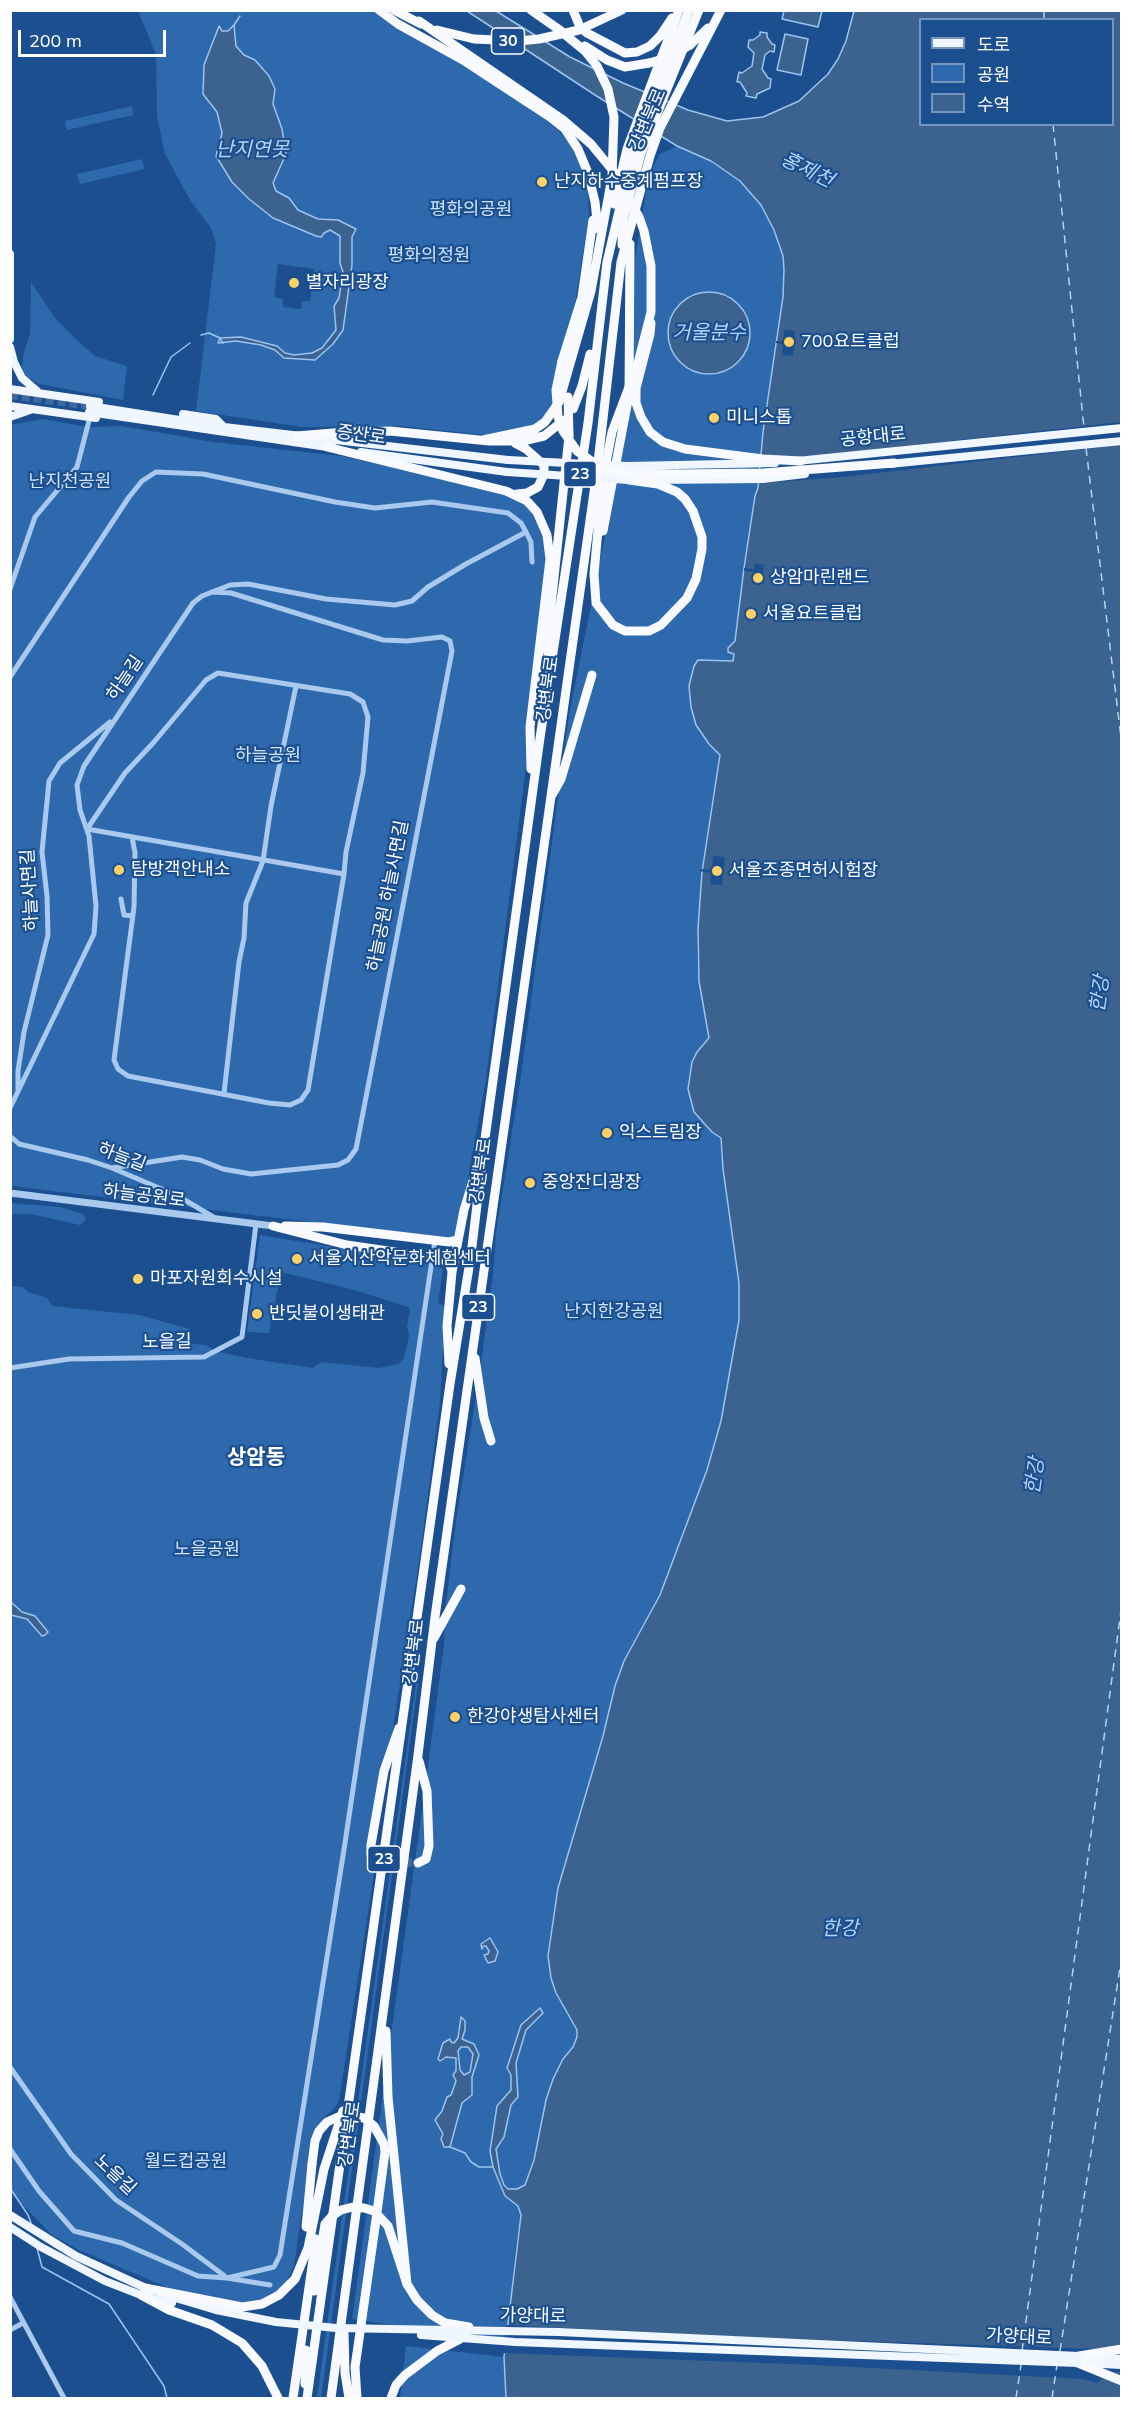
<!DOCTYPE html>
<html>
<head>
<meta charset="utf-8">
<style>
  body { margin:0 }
  #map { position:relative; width:1132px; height:2409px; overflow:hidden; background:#1b4f8f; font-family:Mulish,"Noto Sans KR",sans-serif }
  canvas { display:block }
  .frame { position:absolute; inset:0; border:12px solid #fff; pointer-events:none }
  .legend { position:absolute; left:919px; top:18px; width:195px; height:108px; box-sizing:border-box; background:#1b4f8f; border:2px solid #7695bc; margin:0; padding:8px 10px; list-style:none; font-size:18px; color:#fff }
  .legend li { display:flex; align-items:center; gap:12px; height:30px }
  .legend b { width:30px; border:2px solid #7695bc }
  .scale { position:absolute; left:18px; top:30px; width:148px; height:27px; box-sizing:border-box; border:3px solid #fff; border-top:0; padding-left:8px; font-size:18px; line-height:21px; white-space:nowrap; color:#fff; -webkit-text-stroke:4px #1b4f8f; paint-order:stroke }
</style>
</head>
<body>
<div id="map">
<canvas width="1132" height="2409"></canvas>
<div class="frame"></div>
<ul class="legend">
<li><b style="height:8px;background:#f0f6ff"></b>도로</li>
<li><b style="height:16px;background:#2e69ad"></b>공원</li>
<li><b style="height:16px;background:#3c6290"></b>수역</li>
</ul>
<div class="scale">200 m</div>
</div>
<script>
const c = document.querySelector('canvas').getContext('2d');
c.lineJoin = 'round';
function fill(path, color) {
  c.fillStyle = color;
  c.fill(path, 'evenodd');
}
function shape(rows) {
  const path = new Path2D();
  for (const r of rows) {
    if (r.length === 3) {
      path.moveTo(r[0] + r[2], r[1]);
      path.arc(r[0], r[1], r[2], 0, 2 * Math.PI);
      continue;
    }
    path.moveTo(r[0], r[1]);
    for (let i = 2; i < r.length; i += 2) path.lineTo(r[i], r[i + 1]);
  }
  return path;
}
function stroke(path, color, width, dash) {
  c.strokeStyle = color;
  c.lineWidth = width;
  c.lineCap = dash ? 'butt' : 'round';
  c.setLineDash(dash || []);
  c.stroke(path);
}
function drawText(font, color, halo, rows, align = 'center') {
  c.font = font + ' Mulish,"Noto Sans KR",sans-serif';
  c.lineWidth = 4.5;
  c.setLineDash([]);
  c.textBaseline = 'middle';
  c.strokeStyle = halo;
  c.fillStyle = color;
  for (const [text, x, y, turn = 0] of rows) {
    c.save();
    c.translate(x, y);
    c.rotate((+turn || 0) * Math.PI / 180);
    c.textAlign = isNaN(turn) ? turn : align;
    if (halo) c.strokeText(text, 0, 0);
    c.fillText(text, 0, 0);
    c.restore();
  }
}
fill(shape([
  [138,11,373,11,496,85,547,121,562,134,573,148,581,164,587,184,589,215,574,310,550,413,533,427,485,435,400,426,302,427,196,411,216,244,211,228,190,200,165,154,157,116,156,54],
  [219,26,222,32,228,31,234,26,236,46,244,55,255,60,275,89,273,104,282,129,286,154,273,183,276,191,289,198,298,210,318,220,326,218,352,237,352,265,343,330,309,361,300,358,284,358,275,350,261,345,236,341,218,342,220,338,241,337,276,346,285,353,294,355,312,353,322,348,336,330,334,306,339,298,343,271,340,263,340,236,330,230,324,233,321,237,295,228,218,153,222,133,221,122,217,112,203,94],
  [278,264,314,269,310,301,302,301,301,309,283,307,283,299,274,297],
  [132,106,133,115,67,130,65,121],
  [677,146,711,161,740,181,761,205,774,230,783,256,784,269,783,297,763,432,758,488,755,496,744,568,735,641,728,648,728,652,734,654,733,661,698,660,694,666,689,686,691,707,696,725,709,744,720,754,702,872,697,951,699,981,712,1050,723,1169,739,1283,739,1320,721,1421,707,1470,660,1595,624,1661,615,1686,603,1736,558,1888,548,1956,556,1993,577,2030,577,2037,573,2047,563,2059,525,2185,514,2260,508,2343,352,2319,422,1810,444,1645,445,1611,456,1521,479,1377,493,1275,496,1233,521,1075,569,715,632,401,634,266,647,185,654,165,660,154],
  [142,159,145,169,80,184,77,174],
  [31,282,55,318,79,342,95,356,127,366,123,400,40,384,26,377,22,367,24,352,30,334],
  [43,419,87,427,122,426,213,442,341,456,497,490,527,505,540,521,547,537,531,728,486,1079,458,1234,453,1239,11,1186,10,425],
  [10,1203,60,1207,83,1214,86,1219,80,1225,31,1214,11,1214],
  [260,1235,437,1264,443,1269,438,1303,444,1306,445,1310,440,1402,420,1555,390,1748,375,1828,372,1861,375,1867,339,2101,333,2110,323,2118,313,2135,294,2266,288,2279,277,2291,263,2299,250,2302,233,2302,210,2299,166,2287,79,2250,52,2235,11,2193,11,1286,23,1287,28,1292,47,1298,52,1306,139,1315,190,1329,190,1341,192,1344,206,1345,215,1351,247,1358,313,1368,321,1362,379,1368,398,1364,404,1358,409,1336,407,1326,410,1311,408,1307,351,1289,281,1272,269,1333,247,1332],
  [417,1676,419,1676,321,2398,317,2398],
  [406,2346,504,2357,506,2398,400,2398]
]), '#2e69ad');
const water = shape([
  [467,11,496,11,570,57,623,83,688,110,727,121,763,117,799,101,828,74,838,59,846,41,854,11,1121,11,1121,2398,506,2398,504,2357,521,2215,518,2206,505,2196,493,2167,490,2151,497,2106,511,2090,511,2075,507,2068,521,2025,540,2008,543,2013,526,2030,516,2063,518,2097,511,2105,504,2137,496,2149,500,2174,504,2185,508,2189,517,2189,525,2185,534,2160,546,2100,553,2079,563,2059,573,2047,577,2037,577,2030,556,1993,551,1978,548,1956,558,1888,603,1736,615,1686,624,1661,660,1595,707,1470,721,1421,739,1320,739,1283,723,1169,721,1138,712,1132,694,1112,688,1089,692,1062,697,1052,709,1038,699,981,698,929,702,872,720,755,709,744,696,725,691,707,689,686,694,666,698,660,733,661,734,654,728,652,728,648,735,641,744,568,755,496,758,488,763,432,783,297,784,269,783,256,774,230,761,205,740,181,711,161,677,146,595,95,467,11],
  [920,20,1112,20,1112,124,920,124,920,20],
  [784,11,822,11,818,27,782,19,784,11],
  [234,25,236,46,244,55,255,60,269,76,275,89,273,104,282,129,286,154,273,183,276,191,289,198,298,210,318,219,338,220,356,229,352,237,352,265,343,330,333,344,315,360,284,358,275,350,261,345,236,341,218,343,220,338,241,337,277,346,285,353,294,355,312,353,322,348,336,330,334,306,339,298,343,272,340,263,340,236,330,230,324,233,321,237,316,236,273,218,249,199,232,182,216,156,222,133,217,112,203,94,204,65,219,26,222,31,228,31,234,25],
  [760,32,767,33,767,37,772,44,775,45,774,52,770,51,765,55,762,69,768,78,771,79,770,88,757,94,756,98,746,96,747,93,740,82,737,82,739,72,742,73,752,66,754,53,748,47,749,40,753,40,760,35,760,32],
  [785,34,808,39,801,75,777,70,785,34],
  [709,333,41],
  [11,1602,22,1612,35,1616,48,1632,45,1635,42,1636,27,1619,11,1615,11,1602],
  [490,1938,498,1952,495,1961,488,1963,484,1955,488,1954,489,1951,486,1946,483,1946,482,1949,481,1944,490,1938],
  [461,2017,465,2021,465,2030,462,2039,474,2044,479,2055,472,2077,472,2095,462,2103,450,2147,444,2147,441,2139,443,2134,435,2120,442,2111,447,2097,451,2095,456,2081,453,2075,456,2071,456,2058,446,2057,440,2061,438,2059,443,2043,450,2039,451,2042,454,2043,458,2038,461,2017],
  [461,2047,468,2047,473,2054,470,2072,464,2075,460,2070,458,2051,461,2047]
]);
fill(water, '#3c6290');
stroke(water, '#9cc4f0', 1.5);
fill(shape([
  [784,330,795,331,793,356,782,355,783,344,776,343,776,341,783,341],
  [1121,422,1121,445,842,477,764,483,763,456,815,456],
  [755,563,764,565,761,585,752,583,754,572,744,571,744,568,754,569],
  [713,856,725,857,722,885,710,884,711,873,699,871,700,869,712,870],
  [507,2325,763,2338,1099,2349,1121,2357,1122,2372,1107,2372,1098,2383,1082,2379,816,2365,502,2353]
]), '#1b4f8f');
stroke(shape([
  [234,25,240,16],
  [201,335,209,333,220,338,223,343],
  [153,395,171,357,190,343],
  [450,2147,465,2153,471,2162,479,2167,493,2167],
  [10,2188,28,2215,31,2223],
  [37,2248,42,2267,109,2304,164,2386,167,2398]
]), '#9cc4f0', 1.5);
stroke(shape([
  [1044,10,1044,20],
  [1053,124,1084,428],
  [1086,448,1122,746],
  [1022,2351,1122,1603],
  [1060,2351,1122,1955],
  [1016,2398,1021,2365],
  [1052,2398,1057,2365]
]), '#b5d3f5', 1.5, [8, 6]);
stroke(shape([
  [10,395,90,406]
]), '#3d69a0', 8, [8, 4]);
stroke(shape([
  [377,1858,393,1862,418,1863]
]), '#3d69a0', 9, [9, 4.5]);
stroke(shape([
  [10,589,35,517,77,467,90,417],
  [10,677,129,497,142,481,156,472,203,474,335,502,375,508,432,502,508,513,521,523,526,532,531,542,532,562],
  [132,837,135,853,134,907,114,1060,118,1069,128,1076,269,1103,290,1105,301,1100,308,1090,344,874,346,852,363,773,368,717,363,702,350,694,218,673,206,680,154,742,125,773,87,829,344,874],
  [121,899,124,915,133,916],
  [18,1089,18,1071,24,1032,48,935,47,896,42,852,49,781,60,763,110,722],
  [224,1093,239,962,244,938,246,903,263,861,271,806,296,686],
  [10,1108,94,934,96,906,89,836,80,810,77,785,84,766,193,603,202,596,230,585,248,584,326,599,395,605,412,601,428,587,466,564,526,532],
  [10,1136,19,1144,88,1160,112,1168,178,1196,215,1218],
  [112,1168,182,1157,200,1160,223,1169,251,1174,338,1165,348,1160,356,1149,452,651,450,641,442,637,407,641,383,640,231,593,212,592],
  [10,1368,69,1359,204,1357,242,1337,256,1224],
  [10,2067,71,2154,116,2200,182,2244,226,2277],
  [10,2149,39,2191,74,2231,122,2243,198,2276,227,2278,270,2285],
  [227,2278,274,2267,280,2255,345,1843,435,1240],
  [10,2297,64,2398],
  [10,2330,23,2323]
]), '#a9c9ee', 5);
stroke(shape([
  [10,1193,273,1226]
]), '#a9c9ee', 7);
stroke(shape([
  [10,254,10,339],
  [10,347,14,362,22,378,37,391],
  [10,389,99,402],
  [10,406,96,418],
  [90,406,224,427,508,460],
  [89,412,334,448],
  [183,414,216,419,224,427],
  [10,417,30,410],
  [361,452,507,472],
  [797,461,1122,428],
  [889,464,1122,441],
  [627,466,775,463],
  [650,480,763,479,805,474],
  [10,2215,76,2256,150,2290],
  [10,2227,41,2247,105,2281,141,2295,172,2303],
  [162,2294,216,2310],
  [1089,2357,1122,2359],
  [1081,2363,1122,2365]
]), '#f0f6ff', 8);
stroke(shape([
  [379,10,398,24,463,60,550,117,565,129,578,149,588,173,595,202,598,229],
  [531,10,561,31],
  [573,10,580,27,587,33,625,53,637,52,650,46,660,36,672,18],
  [690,45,708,28],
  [585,46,607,60,625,67,649,63],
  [614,204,627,149,679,10],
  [622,245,623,220,641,153,699,10],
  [651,323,650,334,636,388,636,403,641,417,650,432,663,442,685,449,763,459,801,461],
  [562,361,582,297,593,220],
  [573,409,582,386,590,354],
  [297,436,345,432,390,431,489,441,523,441,544,436,564,420],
  [483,440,535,429,545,422,559,402,591,291,612,177,614,117,608,89,597,66,585,51,557,28],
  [515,443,526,449,544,465,544,474,538,487,527,493,517,494],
  [327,447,506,491,527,501,537,512,547,535,550,559,530,727,531,769],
  [677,474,763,473,894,463],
  [599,519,594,574,596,603,613,625,625,631,649,631,661,625,687,598,696,579,702,549,702,537,693,511,685,499,677,492,658,484,629,480],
  [598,525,606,463],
  [603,531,629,395,630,244],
  [548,655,548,634,569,436],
  [552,795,561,779,592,675],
  [273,1226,347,1245,442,1259,449,1263,452,1271],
  [285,1226,323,1227,449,1242,458,1240],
  [475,1358,484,1418,491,1441],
  [449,1364,447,1326,452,1272,464,1210,477,1168],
  [434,1638,461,1589],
  [374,1857,371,1854,371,1845,384,1771,399,1728],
  [418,1863,426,1859,429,1846,427,1791,419,1761],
  [386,2031,388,2097,407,2284,417,2300,432,2315,445,2323,469,2327],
  [306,2227,312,2164],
  [145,2288,242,2307,262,2304,279,2295,295,2279,308,2248,324,2169,343,2111],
  [141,2295,169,2310,212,2325,242,2343,262,2366,278,2398],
  [344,2332,345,2373,349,2398],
  [1079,2356,1122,2349],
  [1078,2363,1122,2381],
  [305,2384,306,2350],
  [293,2398,316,2239],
  [307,2398,450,1384,471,1255,484,1146,540,738,588,423,607,262,632,156,689,10],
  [331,2398,418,1755,435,1617,597,471,621,262,650,156,660,128,721,10],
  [357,2398,355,2367,375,2227],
  [391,2398,396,2385,405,2375,437,2351,460,2339]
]), '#f8faff', 9);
stroke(shape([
  [508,460,627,466],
  [507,472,629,480],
  [216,2310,276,2322,336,2328,559,2332,1079,2356],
  [421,2335,515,2342,1078,2363]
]), '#f0f6ff', 8);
stroke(shape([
  [394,10,421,24],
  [419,21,563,120,591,144,614,172,639,217,644,231,651,266,651,312,638,363,612,432,606,463],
  [437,30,474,39,519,41,539,39,579,30,622,10],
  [649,63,670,57,690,45],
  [562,361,556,390,558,417,563,431,577,451,594,463,612,471,624,473,677,474],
  [568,397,569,435],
  [312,2164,315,2141,319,2131,327,2122,338,2117,352,2116,364,2118,374,2126,384,2144,385,2152,375,2227],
  [314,2291,325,2224,332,2216,341,2210,353,2207,364,2208,374,2211,388,2226,407,2284]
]), '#f8faff', 9);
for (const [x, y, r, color] of [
  [542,182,6,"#ffd166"],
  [294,283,6,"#ffd166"],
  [789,342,6,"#ffd166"],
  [714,418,6,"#ffd166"],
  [758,578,6,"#ffd166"],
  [751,614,6,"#ffd166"],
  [119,870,6,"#ffd166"],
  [717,871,6,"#ffd166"],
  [607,1133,6,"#ffd166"],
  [530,1183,6,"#ffd166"],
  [297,1259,6,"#ffd166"],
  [138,1279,6,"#ffd166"],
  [257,1314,6,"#ffd166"],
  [455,1717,6,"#ffd166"]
]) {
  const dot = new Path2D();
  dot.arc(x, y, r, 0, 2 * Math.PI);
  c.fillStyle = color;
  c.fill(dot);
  stroke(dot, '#1b4f8f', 2);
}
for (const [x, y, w] of [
  [508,41,33],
  [580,474,33],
  [478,1307,33],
  [384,1859,33]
]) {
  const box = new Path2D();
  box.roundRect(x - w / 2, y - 13, w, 26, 4.5);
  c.fillStyle = '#1b4f8f';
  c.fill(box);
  stroke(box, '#fff', 1.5);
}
drawText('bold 16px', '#fff', null, [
  ["30",508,41],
  ["23",580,474],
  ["23",478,1307],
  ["23",384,1859]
]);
drawText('18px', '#fff', '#1b4f8f', [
  ["강변북로",648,120,-67],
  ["증산로",361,435,8],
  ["공항대로",873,437,-6],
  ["하늘길",125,678,-56],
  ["강변북로",548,689,-82],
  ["하늘사면길",30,890,-93],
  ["하늘공원 하늘사면길",388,896,-79],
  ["하늘길",122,1157,21],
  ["강변북로",481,1171,-82],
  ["하늘공원로",144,1196,7],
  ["노을길",167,1342,-1],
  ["강변북로",414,1652,-83],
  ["강변북로",350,2134,-82],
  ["노을길",115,2175,43],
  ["가양대로",533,2316,1],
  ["가양대로",1019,2337,3]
]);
drawText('18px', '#fff', '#1b4f8f', [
  ["난지하수중계펌프장",554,182],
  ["별자리광장",306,283],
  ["700요트클럽",801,342],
  ["미니스톱",726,418],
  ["상암마린랜드",770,578],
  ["서울요트클럽",763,614],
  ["탐방객안내소",131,870],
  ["서울조종면허시험장",729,871],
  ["익스트림장",619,1133],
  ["중앙잔디광장",542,1183],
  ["서울시산악문화체험센터",309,1259],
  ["마포자원회수시설",150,1279],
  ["반딧불이생태관",269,1314],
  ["한강야생탐사센터",467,1717]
], 'left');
drawText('18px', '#cfe3fa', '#1b4f8f', [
  ["평화의공원",471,210],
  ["평화의정원",429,256],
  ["난지천공원",70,482],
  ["하늘공원",268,756],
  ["난지한강공원",614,1312],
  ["노을공원",207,1550],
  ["월드컵공원",186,2162]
]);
drawText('italic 20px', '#b5d3f5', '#1b4f8f', [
  ["난지연못",252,150],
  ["홍제천",807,170,26],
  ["거울분수",709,333],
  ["한강",1100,994,-82],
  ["한강",1035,1476,-82],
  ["한강",840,1929]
]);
drawText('bold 21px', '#fff', '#1b4f8f', [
  ["상암동",256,1458]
]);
</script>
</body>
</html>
